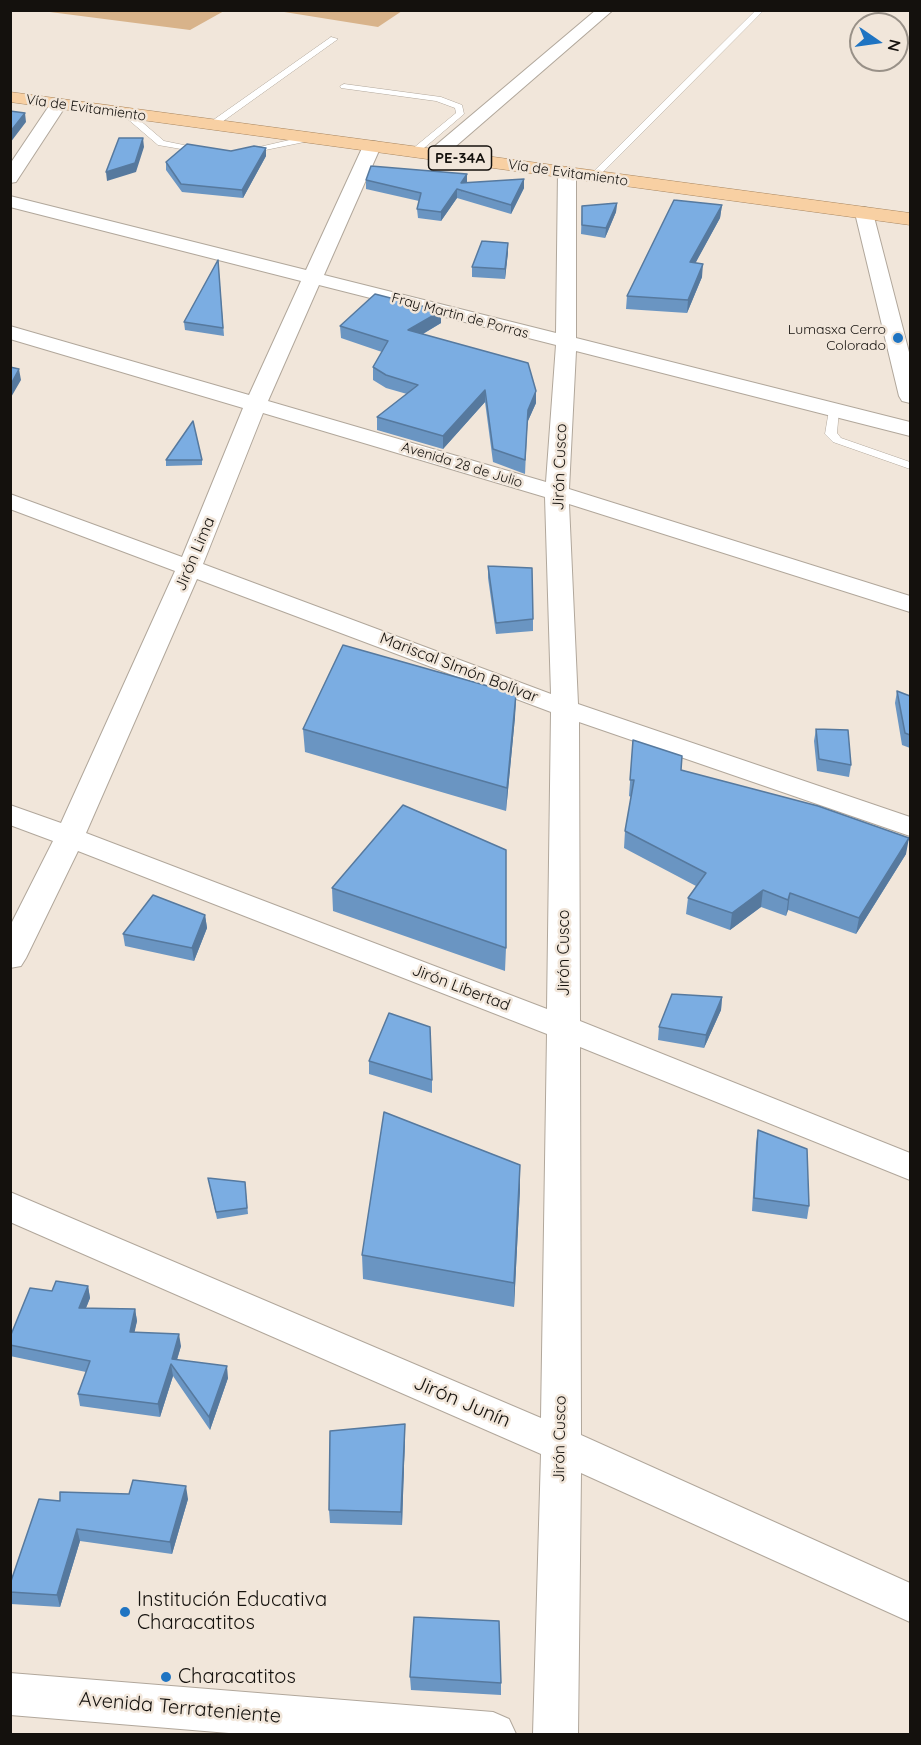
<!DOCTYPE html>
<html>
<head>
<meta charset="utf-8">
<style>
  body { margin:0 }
  #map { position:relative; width:921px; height:1745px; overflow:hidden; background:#f1e6da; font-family:Quicksand,sans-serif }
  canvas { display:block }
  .frame { position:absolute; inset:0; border:12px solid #14110d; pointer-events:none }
  .north { position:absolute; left:849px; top:12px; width:60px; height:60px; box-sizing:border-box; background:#f1e6da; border:2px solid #999188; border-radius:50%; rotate:103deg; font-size:16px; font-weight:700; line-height:24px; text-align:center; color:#14110d }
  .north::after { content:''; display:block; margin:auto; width:21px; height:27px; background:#1f74c2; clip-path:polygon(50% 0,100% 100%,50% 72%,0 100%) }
</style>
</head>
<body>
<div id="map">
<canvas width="921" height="1745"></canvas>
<div class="frame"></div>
<div class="north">N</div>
</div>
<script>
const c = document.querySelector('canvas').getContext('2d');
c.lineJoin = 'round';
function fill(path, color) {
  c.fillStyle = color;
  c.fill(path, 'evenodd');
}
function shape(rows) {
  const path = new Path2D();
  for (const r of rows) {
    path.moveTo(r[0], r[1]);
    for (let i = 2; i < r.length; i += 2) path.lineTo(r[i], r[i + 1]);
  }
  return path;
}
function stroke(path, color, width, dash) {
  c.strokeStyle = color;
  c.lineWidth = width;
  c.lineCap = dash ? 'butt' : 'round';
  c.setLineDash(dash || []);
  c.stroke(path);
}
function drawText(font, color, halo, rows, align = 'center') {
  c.font = font + ' Quicksand,sans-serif';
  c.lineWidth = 5;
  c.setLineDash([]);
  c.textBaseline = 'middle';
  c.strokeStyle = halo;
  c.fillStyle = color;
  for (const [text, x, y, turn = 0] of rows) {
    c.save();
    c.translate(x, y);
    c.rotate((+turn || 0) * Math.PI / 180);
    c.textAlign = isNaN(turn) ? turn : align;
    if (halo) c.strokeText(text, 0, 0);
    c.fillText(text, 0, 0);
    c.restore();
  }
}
fill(shape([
  [42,11,224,10,224,11,190,30],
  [278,11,402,11,378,27]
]), '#d8b38a');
const service = shape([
  [756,10,764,10,597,178,591,178,591,174,756,10],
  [331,37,338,39,215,127,209,127,209,123,331,37],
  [344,84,441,97,462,105,464,114,417,154,411,154,411,150,456,113,455,108,436,101,341,88,340,86,344,84],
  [123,111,129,111,164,141,208,150,204,153,158,145,123,115,123,111],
  [311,135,314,136,314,140,246,154,242,151,311,135],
  [834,407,839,410,837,433,841,438,910,462,910,469,833,442,825,434,829,410,834,407]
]);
const minor = shape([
  [596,10,613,10,441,159,429,159,426,155,429,151,596,10],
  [59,99,67,104,16,182,10,183,10,164,53,100,59,99],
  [372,141,378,142,381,146,324,275,556,333,558,172,561,168,567,167,573,168,576,172,576,338,910,422,910,436,576,351,569,489,910,596,910,612,569,504,578,704,910,817,910,836,579,722,580,1021,910,1153,910,1180,580,1047,581,1435,910,1583,910,1622,581,1473,578,1734,533,1734,541,1454,10,1222,10,1192,541,1418,547,1034,78,851,26,958,21,966,10,968,10,926,53,841,10,825,10,805,61,823,175,571,10,509,10,494,182,557,243,408,10,339,10,326,249,395,301,281,10,207,10,196,306,270,363,146,366,142,372,141],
  [319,285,556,345,546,482,268,401,319,285],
  [263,413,545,497,551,694,203,564,263,413],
  [197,579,551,712,547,1009,86,833,197,579],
  [864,207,871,209,873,213,910,356,910,403,902,401,899,396,855,213,857,209,864,207],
  [10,1673,493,1712,509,1719,516,1734,241,1734,10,1715,10,1673]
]);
const trunk = shape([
  [10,92,910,213,910,225,10,102,10,92]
]);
stroke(service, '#b1a79b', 1);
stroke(minor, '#b1a79b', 2);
stroke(trunk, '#a88660', 1);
fill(service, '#fff');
fill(minor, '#fff');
fill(trunk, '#f8d0a3');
fill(shape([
  [266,148,266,156,243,198,182,192,166,170,166,162,231,151],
  [524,179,524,188,511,214,457,198,441,221,418,218,417,209,419,201,366,189,366,180,467,183],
  [617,203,616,212,605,238,581,234,582,206],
  [722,205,720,218,695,263,702,277,687,313,626,309,627,296],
  [508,252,505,279,472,277,472,267],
  [218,260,224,336,185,330,184,322],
  [441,323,423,334,536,391,536,403,527,423,525,474,493,462,485,402,443,449,377,430,377,417,407,394,386,388,373,380,373,367,382,352,341,338,340,326],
  [166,460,202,460,202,465,166,466],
  [488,566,533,619,533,631,496,634,488,578],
  [897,691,910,696,910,748,902,745,895,703],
  [516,694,515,717,506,811,305,752,303,729],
  [816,729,851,765,849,777,817,771,814,741],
  [633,740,681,770,906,854,856,934,788,910,786,916,761,907,730,930,686,914,688,898,696,886,624,848,625,831,631,797,629,796],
  [332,888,506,948,505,971,333,911],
  [205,915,207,928,194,961,125,946,123,934],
  [722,997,721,1010,704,1048,658,1040,659,1027],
  [369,1061,432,1080,432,1093,369,1074],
  [758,1130,809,1206,807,1219,752,1211,756,1143],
  [208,1178,245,1182,248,1214,217,1219],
  [520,1189,514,1307,363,1279,362,1255],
  [88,1286,90,1298,86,1308,135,1309,137,1321,134,1332,181,1346,177,1360,228,1378,210,1430,173,1376,160,1417,80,1406,78,1394,86,1372,10,1356,10,1337,52,1291],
  [405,1436,402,1525,330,1523,329,1510],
  [188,1499,172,1554,80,1541,60,1607,11,1604,10,1584,60,1501],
  [410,1677,501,1683,501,1695,411,1690]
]), '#6a95c2');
fill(shape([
  [25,113,26,122,10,143,10,132],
  [143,138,144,147,136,172,107,181,106,172],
  [266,148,266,156,243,198,242,190],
  [467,174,467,183,461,192,461,183],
  [524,179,524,188,511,214,511,205],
  [457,189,457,198,441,221,441,212],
  [617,203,616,212,605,238,606,228],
  [722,205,720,218,689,275,690,262],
  [508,243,508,252,505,279,505,269],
  [703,264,702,277,687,313,688,300],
  [441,311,441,323,409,342,408,330],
  [19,369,21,380,10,399,10,386],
  [485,390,485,402,443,449,443,436],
  [536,391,536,403,527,423,525,474,528,410],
  [516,694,515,717,506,811,507,788],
  [909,838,906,854,856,934,859,918],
  [763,890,761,907,730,930,732,913],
  [790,893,788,910,786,916,788,900],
  [205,915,207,928,194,961,192,948],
  [722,997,721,1010,704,1048,706,1035],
  [520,1165,520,1189,514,1307,514,1283],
  [88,1286,90,1298,81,1320,79,1308],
  [135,1309,137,1321,132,1344,130,1332],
  [179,1334,181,1346,174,1369,172,1359],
  [171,1364,173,1376,160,1417,158,1404],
  [227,1366,228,1378,210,1430,209,1417],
  [405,1424,405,1436,402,1525,401,1512],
  [186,1486,188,1499,172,1554,170,1542],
  [77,1529,80,1541,60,1607,57,1595]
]), '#56799e');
const building = shape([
  [10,111,25,113,10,132,10,111],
  [119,138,143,138,135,163,106,172,119,138],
  [187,144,231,151,254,146,266,148,242,190,181,184,166,162,187,144],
  [371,166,467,174,461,183,524,179,511,205,457,189,441,212,417,209,421,193,366,180,371,166],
  [674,200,722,205,690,262,703,264,688,300,627,296,674,200],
  [617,203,606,228,582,225,582,206,617,203],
  [482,241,508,243,505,269,472,267,482,241],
  [218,260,223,328,184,322,218,260],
  [375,294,441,311,408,330,528,363,536,391,528,410,525,460,493,449,485,390,443,436,377,417,418,385,386,375,373,367,388,341,340,326,375,294],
  [10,367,19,369,10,386,10,367],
  [193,421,202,460,166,460,193,421],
  [488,566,532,568,533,619,496,623,488,566],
  [343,645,516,694,507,788,303,729,343,645],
  [897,691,910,696,910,735,905,733,897,691],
  [816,729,848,730,851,765,819,759,816,729],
  [633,740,682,756,681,770,818,806,909,838,859,918,790,893,788,900,763,890,732,913,688,898,706,873,625,831,634,780,630,780,633,740],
  [403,805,506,850,506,948,332,888,403,805],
  [153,895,205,915,192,948,123,934,153,895],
  [672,994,722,997,706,1035,659,1027,672,994],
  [389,1013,430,1027,432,1080,369,1061,389,1013],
  [384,1112,520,1165,514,1283,362,1255,384,1112],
  [758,1130,807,1149,809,1206,754,1198,758,1130],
  [208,1178,245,1182,247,1208,216,1212,208,1178],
  [56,1281,88,1286,79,1308,135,1309,130,1332,179,1334,172,1359,227,1366,209,1417,171,1364,158,1404,78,1394,90,1361,10,1345,10,1337,30,1288,52,1291,56,1281],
  [405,1424,401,1512,329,1510,330,1431,405,1424],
  [133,1480,186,1486,170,1542,77,1529,57,1595,10,1592,10,1584,39,1499,60,1501,60,1492,129,1494,133,1480],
  [414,1617,499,1621,501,1683,410,1677,414,1617]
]);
fill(building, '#7bade2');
stroke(building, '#56799e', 1.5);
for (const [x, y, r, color] of [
  [898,338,6,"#1f74c2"],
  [125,1612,6,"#1f74c2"],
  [166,1677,6,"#1f74c2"]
]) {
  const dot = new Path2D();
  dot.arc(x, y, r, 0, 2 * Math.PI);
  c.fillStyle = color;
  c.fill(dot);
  stroke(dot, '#f1e6da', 2);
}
drawText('14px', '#14110d', '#f1e6da', [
  ["Vía de Evitamiento",86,108,8],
  ["Vía de Evitamiento",568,173,8],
  ["Fray Martin de Porras",460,316,15],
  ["Avenida 28 de Julio",462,465,17]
]);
drawText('14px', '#14110d', '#f1e6da', [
  ["Lumasxa Cerro",886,330],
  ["Colorado",886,346]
], 'right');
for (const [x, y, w] of [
  [460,158,63]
]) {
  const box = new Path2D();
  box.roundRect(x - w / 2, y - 12, w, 24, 4.5);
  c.fillStyle = '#f1e6da';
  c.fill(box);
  stroke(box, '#14110d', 1.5);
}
drawText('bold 15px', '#14110d', null, [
  ["PE-34A",460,158]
]);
drawText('16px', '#14110d', '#f1e6da', [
  ["Jirón Cusco",560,467,-88],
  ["Jirón Lima",195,554,-67],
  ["Mariscal SImón Bolívar",459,668,21],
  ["Jirón Cusco",564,953,-90],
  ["Jirón Libertad",461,988,21],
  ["Jirón Cusco",560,1439,-89]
]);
drawText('20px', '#14110d', '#f1e6da', [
  ["Jirón Junín",462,1402,23],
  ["Avenida Terrateniente",180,1708,5]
]);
drawText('20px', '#14110d', '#f1e6da', [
  ["Institución Educativa",137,1600],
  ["Characatitos",137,1623],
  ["Characatitos",178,1677]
], 'left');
</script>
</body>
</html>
